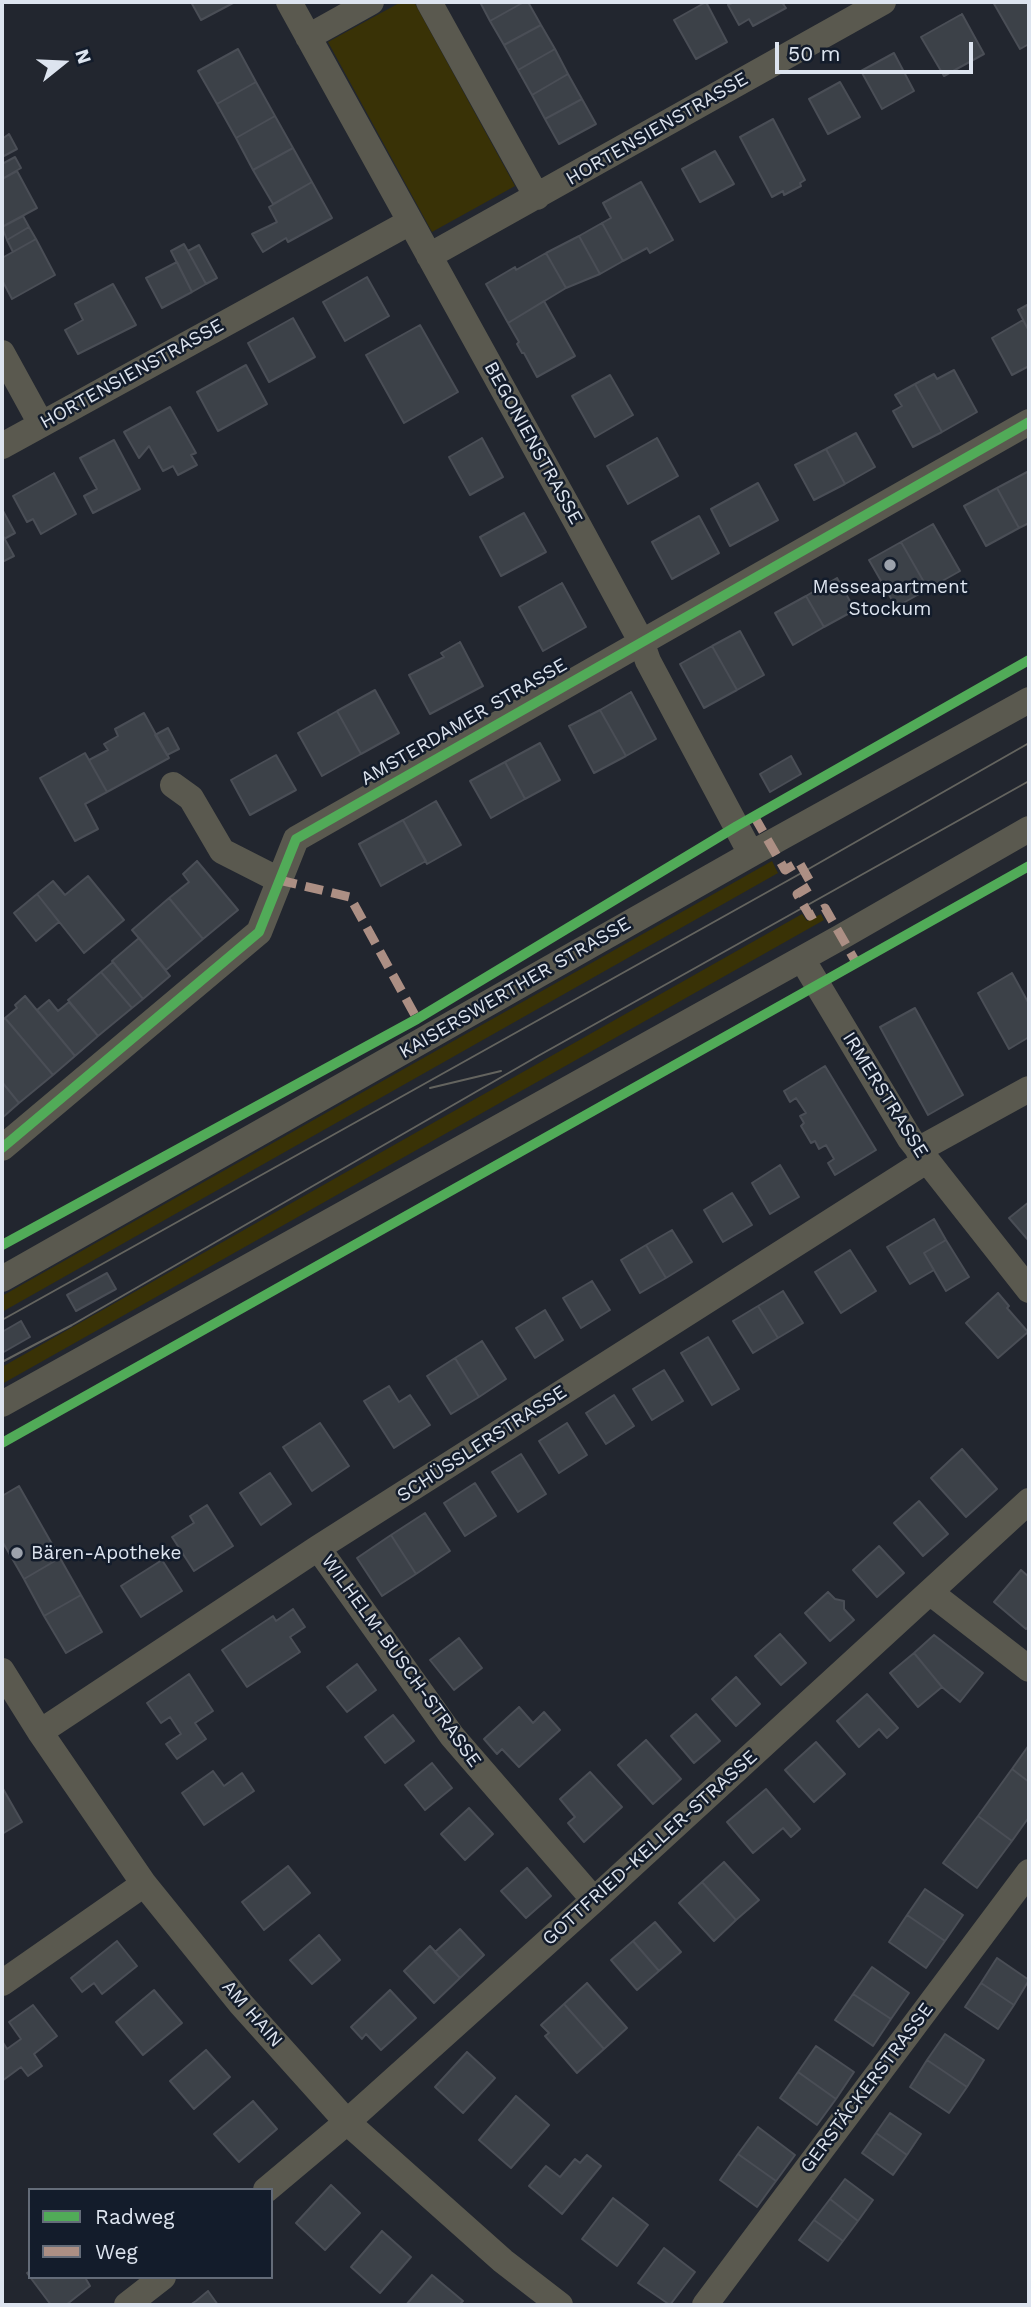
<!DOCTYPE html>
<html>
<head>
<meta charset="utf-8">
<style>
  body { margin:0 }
  #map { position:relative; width:1031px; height:2307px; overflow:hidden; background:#22262f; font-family:"Work Sans",sans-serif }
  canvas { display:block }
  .frame { position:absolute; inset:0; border:4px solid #dde4ef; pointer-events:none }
  .legend { position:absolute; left:28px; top:2188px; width:245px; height:91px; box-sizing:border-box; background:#131c2b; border:2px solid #646c79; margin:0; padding:9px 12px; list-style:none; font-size:21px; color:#dde4ef }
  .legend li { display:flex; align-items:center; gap:14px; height:35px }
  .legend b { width:35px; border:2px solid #646c79 }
  .north { position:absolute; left:28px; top:28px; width:70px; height:70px; -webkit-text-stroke:5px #131c2b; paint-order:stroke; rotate:72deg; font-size:19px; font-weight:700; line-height:28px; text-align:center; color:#dde4ef }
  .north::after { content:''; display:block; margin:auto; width:24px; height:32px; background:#dde4ef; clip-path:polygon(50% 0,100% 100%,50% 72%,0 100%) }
  .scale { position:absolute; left:775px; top:42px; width:198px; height:32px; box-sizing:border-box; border:4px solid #dde4ef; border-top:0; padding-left:9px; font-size:21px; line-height:24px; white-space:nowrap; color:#dde4ef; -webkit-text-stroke:5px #131c2b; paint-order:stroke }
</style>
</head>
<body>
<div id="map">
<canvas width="1031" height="2307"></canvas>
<div class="frame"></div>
<ul class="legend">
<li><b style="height:9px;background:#51ab58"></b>Radweg</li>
<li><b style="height:9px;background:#ac8f84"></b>Weg</li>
</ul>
<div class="north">N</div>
<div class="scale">50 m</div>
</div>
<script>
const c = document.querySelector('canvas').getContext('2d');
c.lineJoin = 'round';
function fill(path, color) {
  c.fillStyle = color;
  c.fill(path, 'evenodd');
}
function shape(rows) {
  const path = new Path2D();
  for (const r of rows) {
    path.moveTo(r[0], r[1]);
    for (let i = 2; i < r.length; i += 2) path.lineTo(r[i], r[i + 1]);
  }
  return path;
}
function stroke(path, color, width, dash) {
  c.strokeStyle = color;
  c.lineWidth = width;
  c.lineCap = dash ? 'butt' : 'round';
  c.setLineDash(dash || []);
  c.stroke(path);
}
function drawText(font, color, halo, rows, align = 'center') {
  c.font = font + ' "Work Sans",sans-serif';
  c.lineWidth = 5;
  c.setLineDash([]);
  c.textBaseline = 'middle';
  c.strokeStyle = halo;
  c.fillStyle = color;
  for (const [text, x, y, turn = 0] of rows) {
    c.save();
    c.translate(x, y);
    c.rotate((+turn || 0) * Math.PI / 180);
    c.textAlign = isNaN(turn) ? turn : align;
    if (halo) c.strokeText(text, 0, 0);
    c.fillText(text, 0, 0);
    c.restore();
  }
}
fill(shape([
  [401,2,414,2,515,186,432,232,328,42],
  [772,861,778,873,2,1312,2,1296],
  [802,914,807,921,821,914,824,920,2,1384,2,1367]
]), '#393206');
const building = shape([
  [191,2,235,2,201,20,191,2],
  [480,2,524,2,490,21,480,2],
  [524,2,528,2,541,25,504,45,490,21,524,2],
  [706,2,727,42,696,59,674,20,706,2],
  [734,2,787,2,783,4,786,8,753,26,749,19,739,25,728,5,734,2],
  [993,2,1029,2,1029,44,1020,49,993,2],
  [962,14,984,54,944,76,921,37,962,14],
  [541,25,555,49,518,70,504,45,541,25],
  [238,49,256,82,217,104,198,71,238,49],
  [555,49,568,74,532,95,518,70,555,49],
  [894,53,914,91,882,109,861,71,894,53],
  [568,74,582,99,545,119,532,95,568,74],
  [256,82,275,116,236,138,217,104,256,82],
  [840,82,860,117,828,134,809,99,840,82],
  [582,99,596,124,559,144,545,119,582,99],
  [275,116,293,148,253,170,236,138,275,116],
  [773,119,805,180,800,183,801,186,784,195,783,191,772,197,740,137,773,119],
  [9,134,17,149,2,157,2,139,9,134],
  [293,148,312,182,273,204,253,170,293,148],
  [715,151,734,184,700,202,682,169,715,151],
  [15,157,21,168,2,179,2,164,15,157],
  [17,171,37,208,2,227,2,179,17,171],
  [312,182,332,218,288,242,286,238,263,252,252,234,277,222,269,207,312,182],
  [641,182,673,240,650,253,647,248,623,261,602,223,611,218,603,203,641,182],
  [23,216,29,227,7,240,2,227,23,216],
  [602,223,623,261,600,274,579,236,602,223],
  [29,227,36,239,13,252,7,240,29,227],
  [579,236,600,274,566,288,546,253,579,236],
  [36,239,55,275,12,299,2,280,2,258,36,239],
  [184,244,206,284,192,292,171,251,184,244],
  [199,245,217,278,206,284,188,251,199,245],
  [546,253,566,288,508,323,486,284,515,267,516,270,546,253],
  [177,262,192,292,162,308,146,278,177,262],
  [367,277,389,316,345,341,323,302,367,277],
  [113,284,136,325,78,354,65,330,83,320,75,304,113,284],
  [544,301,575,356,537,377,524,353,522,353,517,344,519,342,508,323,544,301],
  [1029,304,1029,331,1018,310,1029,304],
  [293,318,315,357,269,382,248,343,293,318],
  [1023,320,1029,331,1029,366,1012,375,992,338,1023,320],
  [420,325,458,392,404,423,366,355,420,325],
  [246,365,267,404,218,431,197,392,246,365],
  [954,370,977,412,942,432,915,384,934,374,937,379,954,370],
  [610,375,633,415,595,437,572,396,610,375],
  [915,384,942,432,913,447,893,411,902,406,895,395,915,384],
  [170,407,196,453,191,455,197,465,178,475,173,466,163,471,149,446,139,458,124,432,170,407],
  [856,433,875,467,845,484,826,449,856,433],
  [482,438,503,477,470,495,449,457,482,438],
  [657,438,678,476,628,504,607,466,657,438],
  [114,440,140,489,93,513,84,496,97,489,80,458,114,440],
  [826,449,845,484,814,500,795,465,826,449],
  [1029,471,1029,523,1019,528,997,488,1029,471],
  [54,473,76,514,41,534,33,519,27,522,13,496,54,473],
  [758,483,778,520,730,546,711,509,758,483],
  [997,488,1019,528,986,546,964,506,997,488],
  [2,509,15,533,4,539,2,534,2,509],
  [524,513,546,552,501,576,480,537,524,513],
  [699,516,719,553,672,579,652,542,699,516],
  [933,524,960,571,928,589,901,542,933,524],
  [2,534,14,556,2,562,2,534],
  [901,542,928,589,896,607,869,560,901,542],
  [837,578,855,610,824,627,806,596,837,578],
  [562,583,586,627,543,651,519,607,562,583],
  [806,596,824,627,793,645,775,613,806,596],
  [740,631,764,675,737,690,712,646,740,631],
  [460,642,483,686,430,714,409,675,444,657,441,653,460,642],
  [712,646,737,690,704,708,680,664,712,646],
  [375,690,399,733,361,754,337,711,375,690],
  [631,692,656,739,626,756,600,710,631,692],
  [600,710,626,756,594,773,569,726,600,710],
  [337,711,361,754,322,776,298,733,337,711],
  [144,713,169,758,107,792,89,760,108,750,104,744,118,736,115,729,144,713],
  [168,728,179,749,167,755,155,735,168,728],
  [540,743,560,780,525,799,505,762,540,743],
  [85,753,107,792,85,804,98,829,75,841,40,778,85,753],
  [276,755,296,790,250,815,231,780,276,755],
  [791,756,801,774,770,792,760,774,791,756],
  [505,762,525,799,491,818,470,781,505,762],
  [436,801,461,845,427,864,403,820,436,801],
  [403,820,426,861,381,886,359,844,403,820],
  [197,861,238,910,203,939,169,898,189,882,183,874,197,861],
  [88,876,124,920,84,953,37,894,53,881,65,895,88,876],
  [37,894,59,922,36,941,14,913,37,894],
  [169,898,203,939,166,970,132,930,169,898],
  [139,938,170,976,143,999,112,961,139,938],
  [113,962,143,999,132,1008,101,972,113,962],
  [101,972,132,1008,98,1036,68,1000,101,972],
  [1012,973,1029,1004,1029,1037,1009,1049,978,993,1012,973],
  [25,996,75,1056,53,1075,5,1018,17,1008,15,1005,25,996],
  [49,1000,58,1011,69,1002,98,1036,75,1056,37,1010,49,1000],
  [915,1008,963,1095,928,1115,880,1027,915,1008],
  [5,1018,53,1075,19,1103,2,1082,2,1021,5,1018],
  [825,1066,876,1150,835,1175,828,1163,834,1159,826,1145,819,1149,815,1141,811,1143,801,1126,804,1123,800,1116,806,1113,796,1098,790,1102,784,1091,825,1066],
  [2,1082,19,1103,2,1118,2,1082],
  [780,1165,799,1197,770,1214,752,1183,780,1165],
  [732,1193,752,1225,723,1242,704,1210,732,1193],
  [1029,1202,1029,1241,1009,1218,1029,1202],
  [934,1219,946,1240,924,1253,934,1270,910,1284,887,1247,934,1219],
  [672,1230,692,1262,666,1278,646,1245,672,1230],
  [946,1240,969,1277,946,1291,924,1253,946,1240],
  [646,1245,666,1278,640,1293,621,1260,646,1245],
  [850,1250,876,1291,841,1313,815,1272,850,1250],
  [107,1273,116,1289,76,1311,67,1295,107,1273],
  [592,1281,610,1310,581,1328,563,1298,592,1281],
  [783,1291,803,1323,778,1338,758,1306,783,1291],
  [998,1293,1009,1306,1007,1308,1028,1332,998,1358,966,1323,998,1293],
  [758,1306,778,1338,753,1353,733,1321,758,1306],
  [545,1310,563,1340,535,1358,516,1328,545,1310],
  [21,1321,30,1337,2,1353,2,1332,21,1321],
  [708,1337,739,1389,712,1405,681,1353,708,1337],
  [482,1341,506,1379,479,1397,455,1358,482,1341],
  [455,1358,479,1397,451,1414,427,1376,455,1358],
  [664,1370,683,1401,652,1420,633,1389,664,1370],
  [389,1386,399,1402,410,1395,430,1425,394,1448,364,1401,389,1386],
  [614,1395,634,1426,606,1444,586,1413,614,1395],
  [320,1423,349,1466,312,1491,283,1447,320,1423],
  [567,1423,587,1455,559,1473,539,1441,567,1423],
  [962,1449,997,1489,966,1517,931,1478,962,1449],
  [521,1454,546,1494,518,1512,492,1472,521,1454],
  [270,1473,291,1504,261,1525,240,1493,270,1473],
  [475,1483,496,1516,465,1536,444,1503,475,1483],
  [19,1486,60,1558,24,1579,2,1541,2,1496,19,1486],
  [919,1501,948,1534,923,1556,894,1523,919,1501],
  [207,1505,233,1546,194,1571,172,1537,194,1523,190,1516,207,1505],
  [425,1513,450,1551,416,1574,391,1535,425,1513],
  [391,1535,416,1574,382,1596,357,1558,391,1535],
  [879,1546,904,1573,877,1597,853,1570,879,1546],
  [60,1558,81,1595,44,1616,24,1579,60,1558],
  [162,1560,182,1591,141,1617,121,1586,162,1560],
  [1021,1570,1029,1577,1029,1626,1026,1629,994,1602,1021,1570],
  [828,1592,835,1599,844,1601,844,1609,854,1620,830,1641,805,1613,828,1592],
  [81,1595,102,1632,66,1653,44,1616,81,1595],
  [293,1609,305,1627,290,1637,300,1652,247,1687,222,1650,273,1616,276,1621,293,1609],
  [780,1634,806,1663,781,1685,755,1656,780,1634],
  [934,1635,983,1673,960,1702,942,1687,914,1653,934,1635],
  [459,1638,482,1668,454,1690,430,1660,459,1638],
  [914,1653,942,1687,918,1707,890,1673,914,1653],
  [357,1664,376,1690,347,1712,327,1687,357,1664],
  [189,1674,213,1711,195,1723,206,1739,177,1759,166,1744,181,1734,170,1717,161,1723,147,1703,189,1674],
  [736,1677,760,1704,736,1726,712,1699,736,1677],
  [867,1694,898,1728,887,1738,879,1729,859,1747,837,1721,867,1694],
  [519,1707,533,1723,544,1712,560,1730,519,1767,502,1749,497,1754,484,1739,519,1707],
  [696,1714,720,1741,694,1763,671,1736,696,1714],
  [393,1715,414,1741,385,1763,365,1737,393,1715],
  [646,1740,681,1779,653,1804,618,1765,646,1740],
  [816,1742,845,1774,814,1802,785,1770,816,1742],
  [1029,1745,1029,1782,1012,1769,1029,1745],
  [432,1763,452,1788,425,1810,405,1785,432,1763],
  [1012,1769,1029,1782,1029,1817,1012,1841,978,1816,1012,1769],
  [213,1771,224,1786,242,1773,254,1791,204,1825,182,1793,213,1771],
  [590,1772,622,1807,584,1842,568,1823,575,1817,560,1799,590,1772],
  [2,1787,22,1822,2,1834,2,1787],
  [766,1789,800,1829,791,1837,783,1828,753,1853,727,1822,766,1789],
  [469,1808,493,1834,465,1860,441,1834,469,1808],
  [978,1816,1012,1841,977,1888,943,1863,978,1816],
  [724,1862,759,1900,736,1920,702,1882,724,1862],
  [288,1866,310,1893,264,1930,242,1902,288,1866],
  [527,1868,551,1896,526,1918,501,1891,527,1868],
  [702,1882,736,1920,714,1941,679,1903,702,1882],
  [925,1889,963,1915,945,1941,907,1915,925,1889],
  [907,1915,945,1941,926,1968,889,1942,907,1915],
  [655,1922,681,1952,659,1971,633,1941,655,1922],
  [460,1929,484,1955,460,1978,435,1952,460,1929],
  [319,1935,340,1960,312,1984,290,1960,319,1935],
  [117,1941,137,1966,102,1994,94,1983,82,1992,71,1978,117,1941],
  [633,1941,659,1971,637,1990,611,1960,633,1941],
  [430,1946,460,1978,434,2003,404,1971,430,1946],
  [997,1958,1029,1980,1014,2005,981,1983,997,1958],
  [872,1967,909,1993,891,2019,853,1994,872,1967],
  [587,1983,627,2028,604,2049,564,2004,587,1983],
  [981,1983,1014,2005,998,2029,965,2007,981,1983],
  [154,1990,182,2023,143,2055,116,2022,154,1990],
  [390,1990,416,2018,381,2050,366,2034,362,2039,351,2027,390,1990],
  [853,1994,891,2019,873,2046,835,2020,853,1994],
  [564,2004,604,2049,577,2073,545,2036,549,2033,541,2025,564,2004],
  [33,2005,57,2036,34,2054,42,2066,28,2076,21,2067,2,2081,2,2041,7,2049,21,2039,9,2022,33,2005],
  [945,2034,984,2060,967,2087,927,2060,945,2034],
  [816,2046,854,2072,836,2099,798,2072,816,2046],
  [206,2050,230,2077,194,2109,170,2081,206,2050],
  [467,2052,495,2078,463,2113,435,2087,467,2052],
  [927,2060,967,2087,949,2113,910,2087,927,2060],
  [798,2072,836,2099,817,2125,780,2098,798,2072],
  [516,2096,549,2125,511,2168,479,2140,516,2096],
  [253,2101,277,2129,239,2162,214,2134,253,2101],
  [890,2113,921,2134,907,2155,876,2133,890,2113],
  [758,2127,795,2155,776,2181,738,2154,758,2127],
  [876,2133,907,2155,893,2175,862,2153,876,2133],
  [738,2154,776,2181,757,2207,720,2180,738,2154],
  [587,2155,601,2166,562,2214,529,2186,546,2166,560,2177,575,2159,580,2163,587,2155],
  [845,2179,873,2200,858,2221,830,2199,845,2179],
  [331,2185,360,2213,325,2250,296,2223,331,2185],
  [613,2198,648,2225,617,2266,582,2239,613,2198],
  [830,2199,858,2221,843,2241,814,2220,830,2199],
  [814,2220,843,2241,828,2261,799,2240,814,2220],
  [382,2231,411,2257,380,2293,351,2267,382,2231],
  [664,2248,695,2272,670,2305,638,2283,664,2248],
  [30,2271,30,2277,88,2277,86,2279,90,2286,66,2305,51,2305,27,2273,30,2271],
  [432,2275,463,2301,459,2305,406,2305,432,2275],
  [208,2291,218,2305,190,2305,196,2301,208,2291]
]);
fill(building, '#3c4148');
stroke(building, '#4a4e56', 2);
stroke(shape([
  [289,2,577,523,641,641,648,661,751,854],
  [429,2,537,197],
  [308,37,371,2],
  [429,256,883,2],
  [2,353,41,424],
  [2,446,410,222],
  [173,785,191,798,222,851,279,880],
  [802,959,910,1139,1029,1290],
  [2,1148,259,932,296,839,1029,422],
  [918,1150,1029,1089],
  [2,1279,751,854,1029,700],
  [2,1404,841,937,1029,829],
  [318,1548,452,1736,594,1900],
  [931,1593,1029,1669],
  [2,1671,40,1732,144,1884,241,2004,347,2122,503,2261,560,2305],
  [40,1732,318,1548,926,1161],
  [2,1983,144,1884],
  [266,2190,347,2122,594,1900,1029,1501],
  [127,2305,163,2277],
  [705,2305,1029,1872]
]), '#5a594f', 26);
stroke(shape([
  [430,1088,501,1071],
  [2,1320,805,871,1029,743],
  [2,1362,72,1325,538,1056,1029,781]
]), '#64645f', 2);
stroke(shape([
  [754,816,785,870,799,862,812,885,797,894,810,916,825,908,857,964],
  [279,880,350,897,417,1019]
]), '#ac8f84', 9, [18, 9]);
stroke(shape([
  [2,1148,259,932,296,839,1029,422],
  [2,1245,417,1019,737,826,1029,660],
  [2,1443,1029,866]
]), '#51ab58', 10);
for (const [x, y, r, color] of [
  [890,565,7,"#9ca2ac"],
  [17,1553,7,"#9ca2ac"]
]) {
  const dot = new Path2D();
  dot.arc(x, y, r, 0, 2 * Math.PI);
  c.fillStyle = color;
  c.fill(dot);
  stroke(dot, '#131c2b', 2.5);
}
drawText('19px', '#dde4ef', '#131c2b', [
  ["HORTENSIENSTRASSE",657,129,-30],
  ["HORTENSIENSTRASSE",132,374,-29],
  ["BEGONIENSTRASSE",533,443,61],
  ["AMSTERDAMER STRASSE",464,722,-30],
  ["KAISERSWERTHER STRASSE",515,988,-30],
  ["IRMERSTRASSE",885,1095,58],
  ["SCHÜSSLERSTRASSE",482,1444,-33],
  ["WILHELM-BUSCH-STRASSE",401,1661,54],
  ["GOTTFRIED-KELLER-STRASSE",650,1848,-42],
  ["AM HAIN",252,2014,49],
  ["GERSTÄCKERSTRASSE",867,2088,-53]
]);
drawText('19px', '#dde4ef', '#131c2b', [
  ["Messeapartment",890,587],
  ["Stockum",890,609],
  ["Bären-Apotheke",31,1553,"left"]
]);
</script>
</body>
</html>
